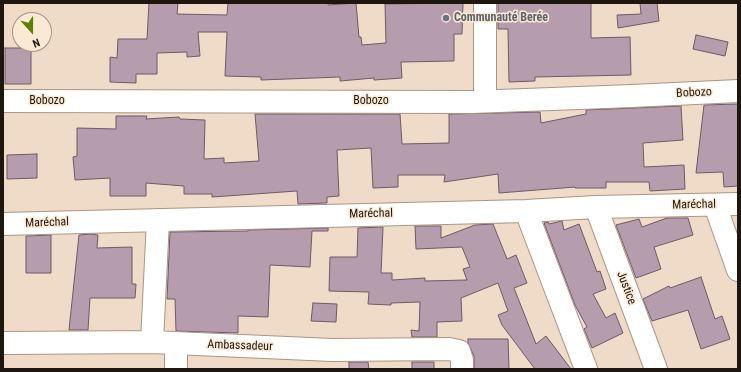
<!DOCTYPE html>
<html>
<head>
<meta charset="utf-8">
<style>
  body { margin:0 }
  #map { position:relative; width:741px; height:372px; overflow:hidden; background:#efdbc7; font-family:"Roboto Condensed",sans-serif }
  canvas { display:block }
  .frame { position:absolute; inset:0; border:4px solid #1e1710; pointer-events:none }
  .north { position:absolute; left:12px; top:12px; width:40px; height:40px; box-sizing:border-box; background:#fce9d4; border:1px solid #a39586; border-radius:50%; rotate:159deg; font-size:11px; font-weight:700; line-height:16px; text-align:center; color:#1e1710 }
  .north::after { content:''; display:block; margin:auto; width:14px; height:18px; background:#598102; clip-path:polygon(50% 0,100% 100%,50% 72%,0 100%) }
</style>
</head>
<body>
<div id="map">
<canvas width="741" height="372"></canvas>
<div class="frame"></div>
<div class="north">N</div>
</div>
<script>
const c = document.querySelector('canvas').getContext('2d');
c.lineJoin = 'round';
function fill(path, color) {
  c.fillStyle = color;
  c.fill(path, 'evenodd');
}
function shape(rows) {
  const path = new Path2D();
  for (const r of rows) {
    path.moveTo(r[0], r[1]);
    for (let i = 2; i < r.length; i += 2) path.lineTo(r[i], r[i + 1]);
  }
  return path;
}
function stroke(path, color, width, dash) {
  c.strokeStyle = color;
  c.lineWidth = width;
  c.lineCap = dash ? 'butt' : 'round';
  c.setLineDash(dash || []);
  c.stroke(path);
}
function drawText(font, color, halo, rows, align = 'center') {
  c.font = font + ' "Roboto Condensed",sans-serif';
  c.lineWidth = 3;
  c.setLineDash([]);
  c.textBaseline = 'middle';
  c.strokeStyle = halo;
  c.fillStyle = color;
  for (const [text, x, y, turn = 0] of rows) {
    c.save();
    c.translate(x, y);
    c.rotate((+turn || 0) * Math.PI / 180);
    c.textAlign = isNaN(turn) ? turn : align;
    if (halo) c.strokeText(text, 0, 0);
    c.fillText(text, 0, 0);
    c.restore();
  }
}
const building = shape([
  [149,3,178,3,177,14,227,15,228,3,329,3,328,5,356,3,359,37,361,37,362,45,386,43,385,4,463,3,462,34,454,34,454,61,401,62,402,78,374,80,374,78,340,81,340,77,261,80,261,77,225,76,227,32,198,32,200,56,187,57,187,52,157,53,157,74,136,74,136,83,110,82,110,57,117,58,118,39,147,39,149,3],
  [498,3,591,3,591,38,630,37,631,75,535,77,535,81,509,82,508,29,498,29,498,3],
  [640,3,657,3,659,21,618,28,617,15,641,14,640,3],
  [696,35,728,42,725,56,693,49,696,35],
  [5,48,31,48,31,84,5,84,5,48],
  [738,104,738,186,724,187,723,172,696,173,704,105,738,104],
  [681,106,683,140,643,143,644,167,684,165,685,189,650,191,649,182,606,182,606,188,575,188,575,187,499,193,498,174,444,182,445,175,398,175,398,187,373,188,371,148,337,150,339,196,327,197,327,203,298,204,297,191,212,197,212,194,184,194,184,186,146,183,146,196,110,196,110,178,75,180,73,157,77,156,77,128,116,129,116,116,147,116,146,119,179,117,180,119,205,120,204,159,224,158,224,163,259,161,255,114,400,114,402,144,449,143,449,114,540,112,541,123,586,114,586,110,681,106],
  [37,154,37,178,7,179,7,155,37,154],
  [667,218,688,218,693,235,654,247,661,269,636,278,616,225,639,219,642,227,667,218],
  [562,221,564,230,579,224,597,272,600,271,606,289,593,294,606,318,615,313,623,333,592,348,584,329,587,327,575,305,544,223,548,222,549,224,562,221],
  [493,224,507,259,516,255,527,283,514,288,536,344,546,336,571,369,535,369,502,325,498,315,508,311,498,283,461,298,462,321,437,322,437,337,412,337,411,330,419,331,420,302,391,303,391,305,368,304,369,292,329,291,330,257,357,257,358,228,383,227,381,273,392,273,392,280,425,278,425,281,467,280,463,269,470,267,462,247,416,249,415,226,441,226,441,238,475,225,493,224],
  [328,228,328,231,312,231,310,267,270,265,268,317,238,316,238,333,176,331,175,299,167,299,170,232,248,231,248,230,328,228],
  [91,234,98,235,97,248,132,247,132,284,136,284,135,298,90,298,88,330,69,330,79,235,91,234],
  [51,235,51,273,26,273,26,236,51,235],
  [701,277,715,319,722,316,730,339,701,349,688,310,652,321,643,299,669,286,670,288,701,277],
  [313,303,337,304,336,322,311,321,313,303],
  [468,339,508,339,509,369,474,369,474,356,468,343,468,339],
  [349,362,368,362,369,369,349,369,349,362],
  [412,362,434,362,434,369,412,369,412,362]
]);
fill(building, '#b59dad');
stroke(building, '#6e5967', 1);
const minor = shape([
  [3,101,472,102,632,96,738,91],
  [485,101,485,3],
  [715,205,738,270],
  [596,207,656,369],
  [526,211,586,369],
  [3,224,526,211,596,207,738,204],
  [152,342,158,220],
  [3,343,152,342,332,350,449,349,459,351,462,360,462,369],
  [176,344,176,369]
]);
stroke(minor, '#a99784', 24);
stroke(minor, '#fff', 22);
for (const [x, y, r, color] of [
  [446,18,4,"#6b7280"]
]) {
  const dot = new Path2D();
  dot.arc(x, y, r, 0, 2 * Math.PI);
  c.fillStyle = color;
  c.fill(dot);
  stroke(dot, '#fce9d4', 1.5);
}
drawText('bold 12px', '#5b616d', '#fce9d4', [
  ["Communauté Berée",454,18]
], 'left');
drawText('12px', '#1e1710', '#fce9d4', [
  ["Bobozo",694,93,-3],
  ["Bobozo",47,101],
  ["Bobozo",371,101],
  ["Maréchal",694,205,-1],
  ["Maréchal",371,214,-1],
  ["Maréchal",47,223,-2],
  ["Justice",626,288,69],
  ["Ambassadeur",240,346,2]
]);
</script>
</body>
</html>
